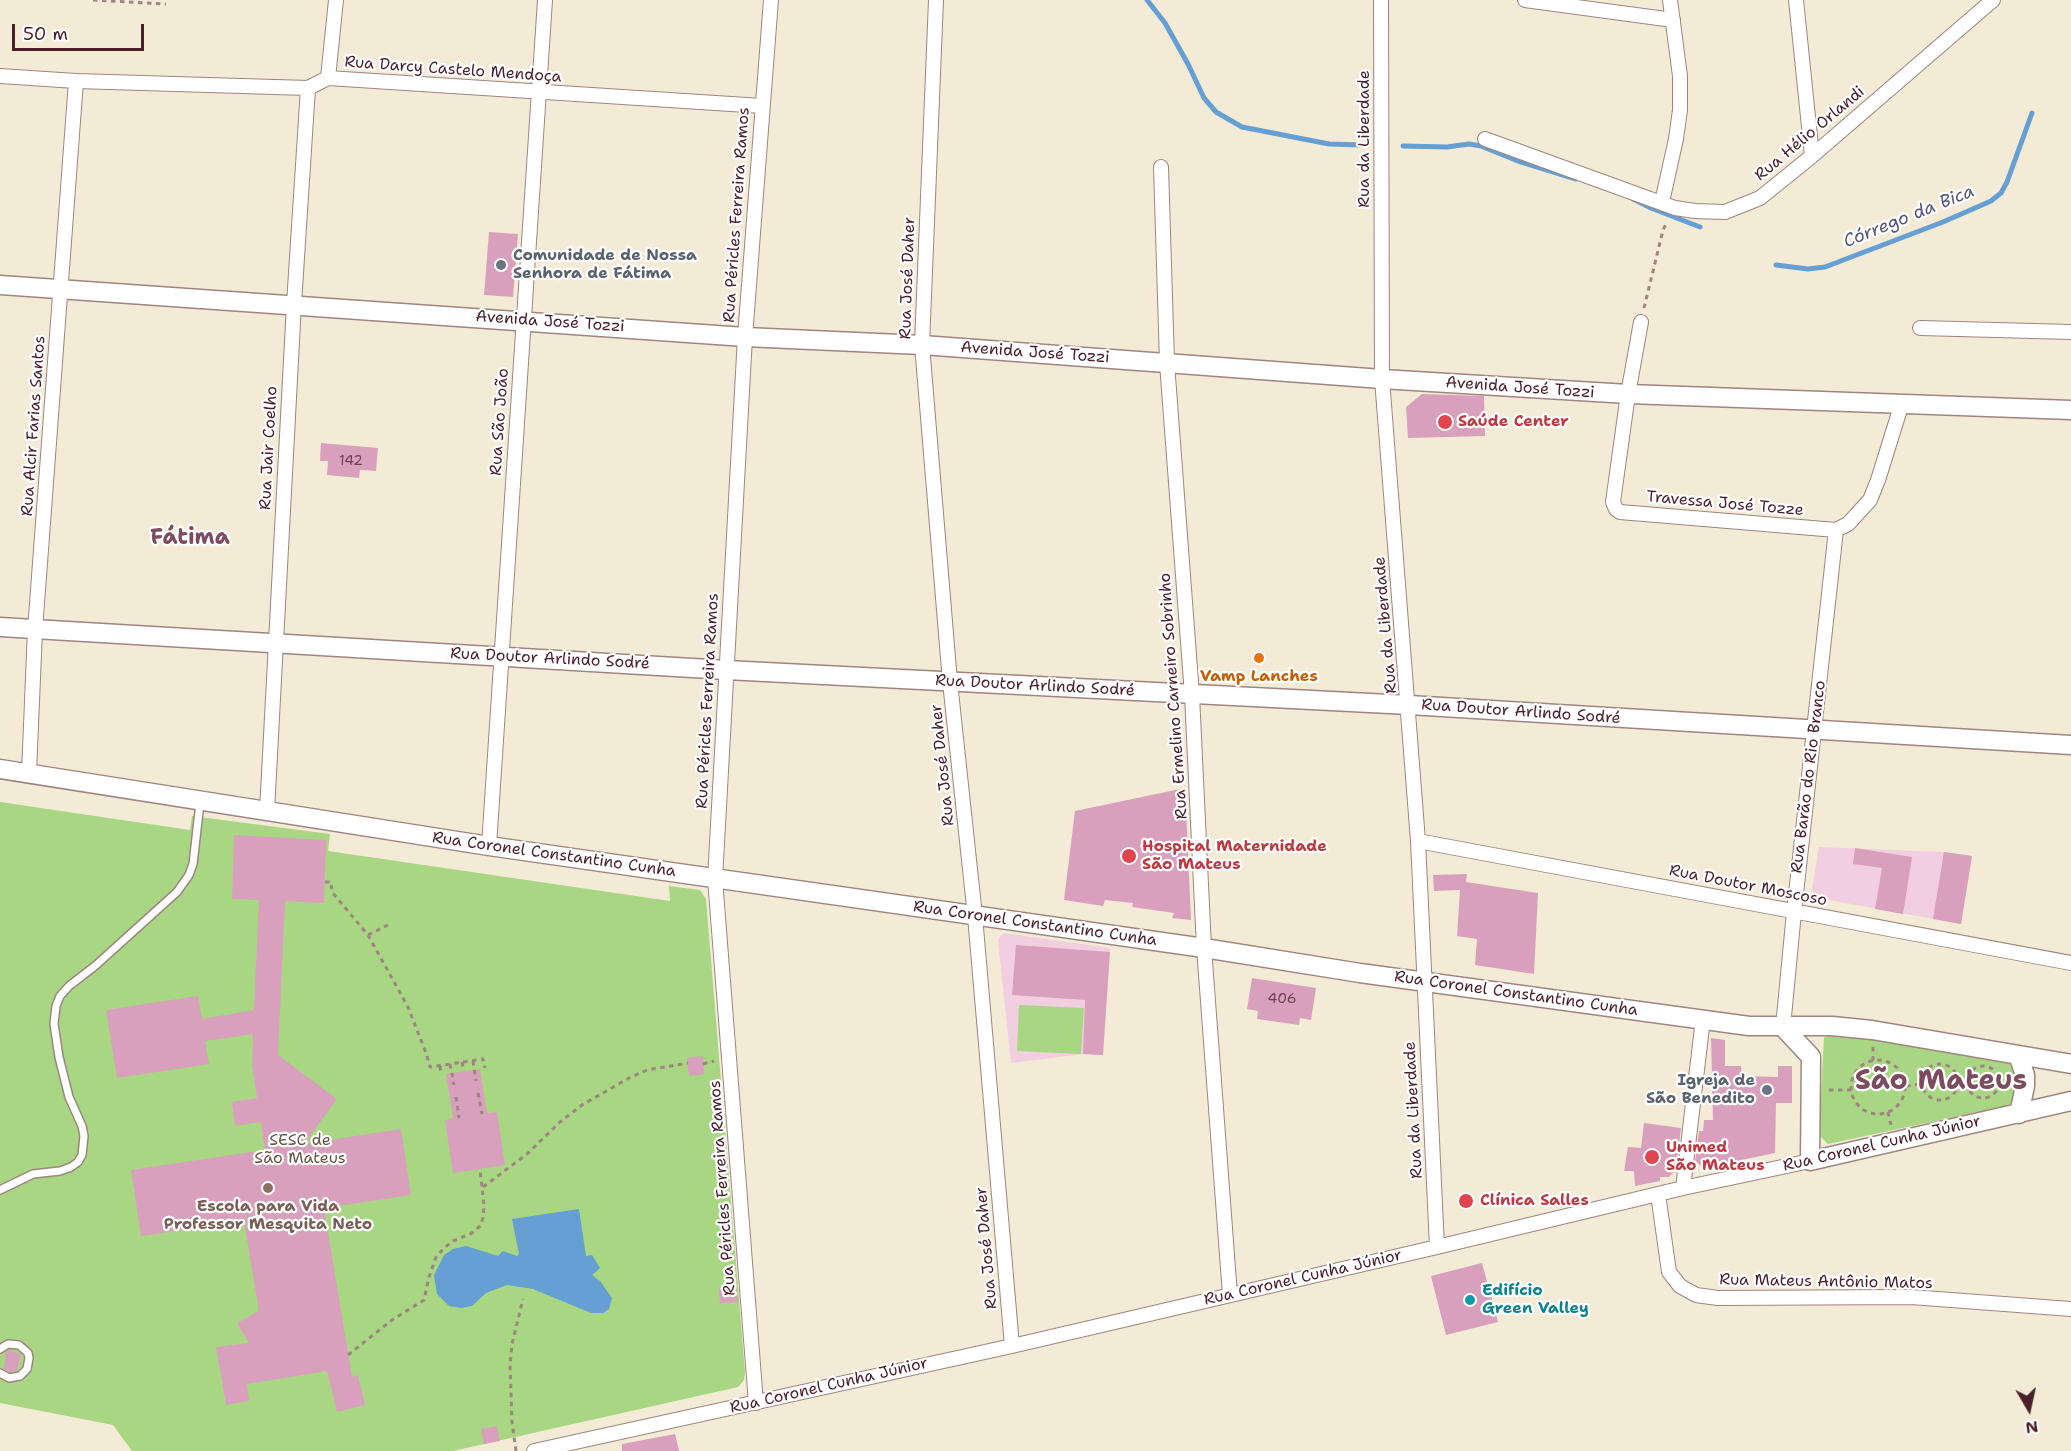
<!DOCTYPE html>
<html>
<head>
<meta charset="utf-8">
<style>
  body { margin:0 }
  #map { position:relative; width:2071px; height:1451px; overflow:hidden; background:#f3ebd6; font-family:"Shantell Sans",sans-serif }
  canvas { display:block }
  .north { position:absolute; left:1999px; top:1379px; width:60px; height:60px; -webkit-text-stroke:4px #fff; paint-order:stroke; rotate:171deg; font-size:16px; font-weight:700; line-height:24px; text-align:center; color:#4a1f2b }
  .north::after { content:''; display:block; margin:auto; width:21px; height:27px; background:#4a1f2b; clip-path:polygon(50% 0,100% 100%,50% 72%,0 100%) }
  .scale { position:absolute; left:12px; top:24px; width:132px; height:27px; box-sizing:border-box; border:3px solid #4a1f2b; border-top:0; padding-left:8px; font-size:18px; line-height:21px; white-space:nowrap; color:#4a1f2b; -webkit-text-stroke:4px #fff; paint-order:stroke }
</style>
</head>
<body>
<div id="map">
<canvas width="2071" height="1451"></canvas>
<div class="north">N</div>
<div class="scale">50 m</div>
</div>
<script>
const c = document.querySelector('canvas').getContext('2d');
c.lineJoin = 'round';
function fill(path, color) {
  c.fillStyle = color;
  c.fill(path, 'evenodd');
}
function shape(rows) {
  const path = new Path2D();
  for (const r of rows) {
    if (r.length === 3) {
      path.moveTo(r[0] + r[2], r[1]);
      path.arc(r[0], r[1], r[2], 0, 2 * Math.PI);
      continue;
    }
    path.moveTo(r[0], r[1]);
    for (let i = 2; i < r.length; i += 2) path.lineTo(r[i], r[i + 1]);
  }
  return path;
}
function stroke(path, color, width, dash) {
  c.strokeStyle = color;
  c.lineWidth = width;
  c.lineCap = dash ? 'butt' : 'round';
  c.setLineDash(dash || []);
  c.stroke(path);
}
function drawText(font, color, halo, rows, align = 'center') {
  c.font = font + ' "Shantell Sans",sans-serif';
  c.lineWidth = 4.5;
  c.setLineDash([]);
  c.textBaseline = 'middle';
  c.strokeStyle = halo;
  c.fillStyle = color;
  for (const [text, x, y, turn = 0] of rows) {
    c.save();
    c.translate(x, y);
    c.rotate((+turn || 0) * Math.PI / 180);
    c.textAlign = isNaN(turn) ? turn : align;
    if (halo) c.strokeText(text, 0, 0);
    c.fillText(text, 0, 0);
    c.restore();
  }
}
fill(shape([
  [1819,847,1944,852,1972,856,1961,924,1818,898,1812,890],
  [1004,933,1110,948,1103,1055,1083,1054,1011,1063,998,941,1000,936]
]), '#f2cfe0');
fill(shape([
  [0,802,190,830,192,816,330,834,328,851,670,901,669,886,700,890,706,899,745,1372,744,1380,738,1387,453,1451,132,1451,113,1425,0,1403],
  [1019,1005,1084,1008,1081,1054,1017,1051],
  [1840,1031,2009,1057,2022,1075,2014,1101,2006,1106,1828,1144,1819,1135,1824,1037]
]), '#a8d683');
fill(shape([
  [579,1209,586,1256,592,1255,600,1268,592,1275,600,1281,612,1298,609,1309,603,1313,591,1313,533,1289,507,1285,486,1293,472,1306,461,1308,449,1306,437,1294,434,1275,444,1255,453,1249,466,1246,498,1256,503,1251,517,1256,519,1254,512,1219]
]), '#659fd4');
stroke(shape([
  [1147,0,1165,23,1188,64,1204,98,1216,112,1242,127,1329,144,1363,145],
  [1403,146,1447,147,1469,144,1481,146,1518,161,1576,179],
  [1633,199,1651,208,1700,227],
  [1776,265,1808,269,1825,267,1943,222,1991,201,2001,193,2007,182,2032,113]
]), '#659fd4', 5);
fill(shape([
  [489,232,518,234,513,297,484,295],
  [1422,394,1484,396,1485,436,1408,438,1406,407],
  [321,443,378,448,376,471,360,470,359,478,327,475,328,461,320,461],
  [1185,788,1191,920,1172,918,1174,913,1132,907,1133,903,1105,900,1103,906,1064,900,1075,811],
  [234,835,326,840,324,903,285,901,278,1055,337,1099,304,1144,401,1129,411,1195,324,1208,352,1377,358,1375,365,1405,337,1412,327,1371,247,1384,249,1401,226,1405,216,1347,249,1343,237,1323,259,1311,244,1221,141,1236,131,1170,265,1150,261,1122,235,1126,232,1102,257,1098,252,1066,253,1034,205,1041,209,1064,117,1078,106,1010,198,996,202,1019,254,1010,259,900,232,899],
  [1855,848,1912,857,1903,914,1875,909,1882,868,1853,864],
  [1944,852,1972,856,1961,924,1933,919],
  [1467,874,1466,882,1538,893,1534,974,1475,965,1477,939,1457,936,1460,890,1434,891,1433,875],
  [1016,945,1110,952,1103,1055,1083,1054,1085,1000,1012,995],
  [1252,978,1316,988,1311,1020,1300,1018,1299,1025,1257,1019,1258,1011,1247,1009],
  [1711,1038,1725,1040,1725,1066,1741,1066,1742,1076,1778,1077,1778,1066,1792,1066,1792,1103,1776,1103,1775,1153,1703,1168,1695,1161,1699,1131,1703,1131,1704,1120,1713,1120],
  [703,1056,704,1074,689,1076,687,1058],
  [480,1069,487,1113,497,1112,505,1165,453,1173,445,1120,453,1118,446,1074],
  [1644,1123,1681,1128,1676,1169,1669,1177,1660,1177,1660,1181,1635,1186,1634,1171,1624,1171,1628,1147,1641,1148],
  [1482,1263,1498,1322,1446,1335,1431,1276],
  [736,1285,738,1302,720,1303,719,1287],
  [8,1350,21,1354,17,1371,10,1372,4,1369,6,1352],
  [497,1426,500,1441,484,1444,481,1429],
  [675,1434,679,1451,622,1451,622,1444]
]), '#d8a0bd');
const service = shape([
  [0,1190,33,1174,60,1171,71,1167,78,1162,82,1155,84,1136,82,1126,69,1097,59,1057,54,1024,56,1006,60,996,69,986,95,966,177,892,189,875,193,864,200,803],
  [0,1349,8,1344,19,1345,28,1353,29,1358,27,1369,20,1376,9,1378,0,1373]
]);
const minor = shape([
  [936,0,922,345,950,682,975,916,1012,1346],
  [1381,0,1382,379,1418,841,1437,1247],
  [1525,0,1673,20],
  [1796,0,1812,156],
  [0,76,76,81,308,88,328,78,762,106],
  [328,78,336,0],
  [1485,139,1675,208,1695,211,1725,212,1760,198,1812,156,1993,0],
  [1161,167,1167,363,1192,695,1204,948,1230,1295],
  [1662,202,1676,139,1680,110,1680,76,1670,0],
  [1641,322,1628,394,1613,502,1616,509,1620,512,1836,530],
  [1920,328,2071,332],
  [1836,530,1848,524,1870,500,1878,480,1902,403],
  [29,773,35,630,76,81],
  [267,811,294,304,308,88],
  [1418,841,2071,963],
  [489,846,545,0],
  [1783,1027,1794,912,1836,530],
  [1683,1188,1703,1019],
  [1658,1194,1669,1272,1680,1286,1696,1295,1718,1298,1911,1297,2071,1309],
  [756,1403,715,879,745,337,771,0],
  [534,1451,1012,1346,1437,1247,1683,1188,1810,1161]
]);
const tertiary = shape([
  [0,285,745,337,922,345,1382,379,1628,394,2071,410],
  [0,627,726,670,1409,705,2071,745],
  [0,769,489,846,1204,948,1360,973,1749,1026,1832,1026,1872,1030,2071,1064],
  [1783,1027,1811,1057,1810,1161,2071,1101],
  [2018,1055,2025,1075,2025,1086,2019,1114]
]);
stroke(service, '#9e8580', 10);
stroke(minor, '#9e8580', 16);
stroke(tertiary, '#9e8580', 21);
stroke(shape([
  [93,0,166,4],
  [1644,308,1663,230,1667,222],
  [325,882,331,882,332,892,368,935,408,1007,426,1053,430,1067,483,1059,485,1068],
  [368,935,388,925],
  [1873,1047,1873,1061],
  [1878,1087,27],
  [473,1061,476,1081],
  [462,1062,464,1071],
  [1940,1082,18],
  [450,1064,454,1085],
  [703,1064,714,1061],
  [440,1066,441,1075],
  [1983,1082,16],
  [1906,1086,1921,1084],
  [1829,1090,1851,1090],
  [478,1093,482,1114],
  [456,1097,459,1118],
  [1888,1112,1891,1125],
  [483,1187,527,1154,560,1122,582,1105,629,1078,647,1070,688,1063],
  [348,1355,392,1320,424,1300,429,1277,436,1257,444,1248,453,1241,472,1233,480,1226,483,1218,484,1205,480,1169],
  [516,1451,512,1422,510,1365,512,1344,523,1299]
]), '#9e8580', 3, [4.5, 4.5]);
stroke(service, '#fff', 7);
stroke(minor, '#fff', 14);
stroke(tertiary, '#fff', 18);
for (const [x, y, r, color] of [
  [501,265,6,"#6b7280"],
  [1445,422,8,"#e0444e"],
  [1259,658,6,"#e8710a"],
  [1129,856,8,"#e0444e"],
  [1767,1090,6,"#6b7280"],
  [1652,1157,8,"#e0444e"],
  [268,1188,6,"#8d6e63"],
  [1466,1201,8,"#e0444e"],
  [1470,1300,6,"#0f9aa8"]
]) {
  const dot = new Path2D();
  dot.arc(x, y, r, 0, 2 * Math.PI);
  c.fillStyle = color;
  c.fill(dot);
  stroke(dot, '#fff', 2);
}
drawText('14px', '#6e3f50', null, [
  ["142",351,461],
  ["406",1282,999]
]);
drawText('16px', '#4a1f2b', '#fff', [
  ["Rua Darcy Castelo Mendoça",453,70,4],
  ["Rua Hélio Orlandi",1810,134,-40],
  ["Rua da Liberdade",1365,139,-90],
  ["Rua Péricles Ferreira Ramos",737,215,-86],
  ["Rua José Daher",908,278,-88],
  ["Avenida José Tozzi",550,322,4],
  ["Avenida José Tozzi",1035,353,4],
  ["Avenida José Tozzi",1520,388,4],
  ["Rua São João",500,422,-86],
  ["Rua Alcir Farias Santos",34,426,-86],
  ["Rua Jair Coelho",269,448,-87],
  ["Travessa José Tozze",1725,504,5],
  ["Rua da Liberdade",1386,625,-95],
  ["Rua Doutor Arlindo Sodré",550,659,3],
  ["Rua Doutor Arlindo Sodré",1035,686,3],
  ["Rua Ermelino Carneiro Sobrinho",1174,696,-94],
  ["Rua Péricles Ferreira Ramos",708,701,-87],
  ["Rua Doutor Arlindo Sodré",1521,712,4],
  ["Rua José Daher",943,765,-96],
  ["Rua Barão do Rio Branco",1809,777,-83],
  ["Rua Coronel Constantino Cunha",554,855,8],
  ["Rua Doutor Moscoso",1748,886,11],
  ["Rua Coronel Constantino Cunha",1035,924,8],
  ["Rua Coronel Constantino Cunha",1516,994,8],
  ["Rua da Liberdade",1414,1110,-93],
  ["Rua Coronel Cunha Júnior",1882,1144,-13],
  ["Rua Péricles Ferreira Ramos",723,1188,-94],
  ["Rua José Daher",987,1248,-95],
  ["Rua Coronel Cunha Júnior",1303,1278,-13],
  ["Rua Mateus Antônio Matos",1826,1282,1],
  ["Rua Coronel Cunha Júnior",829,1386,-13]
]);
drawText('bold 16px', '#5b616d', '#fff', [
  ["Comunidade de Nossa",513,256],
  ["Senhora de Fátima",513,274],
  ["Igreja de",1755,1081,"right"],
  ["São Benedito",1755,1099,"right"]
], 'left');
drawText('bold 16px', '#be3a42', '#fff', [
  ["Saúde Center",1458,422],
  ["Hospital Maternidade",1142,847],
  ["São Mateus",1142,865],
  ["Unimed",1666,1148],
  ["São Mateus",1666,1166],
  ["Clínica Salles",1480,1201]
], 'left');
drawText('bold 16px', '#c56008', '#fff', [
  ["Vamp Lanches",1259,677]
]);
drawText('16px', '#665645', '#fff', [
  ["SESC de",300,1141],
  ["São Mateus",300,1159]
]);
drawText('bold 16px', '#785e54', '#fff', [
  ["Escola para Vida",268,1207],
  ["Professor Mesquita Neto",268,1225]
]);
drawText('bold 16px', '#0d838f', '#fff', [
  ["Edifício",1482,1291],
  ["Green Valley",1482,1309]
], 'left');
drawText('italic 18px', '#565977', '#fff', [
  ["Córrego da Bica",1909,217,-22]
]);
drawText('bold 22px', '#7c4c5e', '#fff', [
  ["Fátima",190,538]
]);
drawText('bold 28px', '#7c4c5e', '#fff', [
  ["São Mateus",1941,1082]
]);
</script>
</body>
</html>
